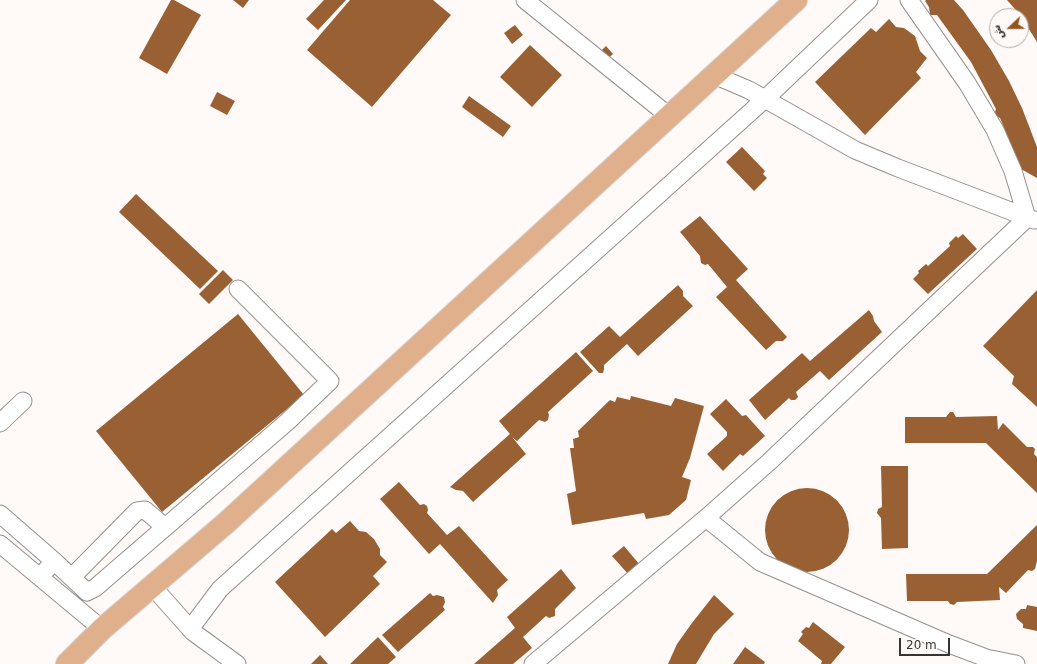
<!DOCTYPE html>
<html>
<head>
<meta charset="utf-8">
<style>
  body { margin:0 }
  #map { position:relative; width:1037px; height:664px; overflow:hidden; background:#fffaf7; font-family:"DejaVu Sans",Cairo,sans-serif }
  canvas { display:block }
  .north { position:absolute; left:989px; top:8px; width:40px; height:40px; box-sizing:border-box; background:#fffaf7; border:1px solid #afaba9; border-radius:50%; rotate:248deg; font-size:11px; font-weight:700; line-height:16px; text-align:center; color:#373534 }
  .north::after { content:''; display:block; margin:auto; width:14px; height:18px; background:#94541d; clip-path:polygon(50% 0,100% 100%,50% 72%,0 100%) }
  .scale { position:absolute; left:899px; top:638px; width:51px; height:18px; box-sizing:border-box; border:2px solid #373534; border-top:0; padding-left:5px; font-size:12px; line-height:14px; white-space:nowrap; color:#373534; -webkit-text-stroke:3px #fffaf7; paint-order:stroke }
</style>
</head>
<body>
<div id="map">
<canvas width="1037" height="664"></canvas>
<div class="north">ش</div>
<div class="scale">20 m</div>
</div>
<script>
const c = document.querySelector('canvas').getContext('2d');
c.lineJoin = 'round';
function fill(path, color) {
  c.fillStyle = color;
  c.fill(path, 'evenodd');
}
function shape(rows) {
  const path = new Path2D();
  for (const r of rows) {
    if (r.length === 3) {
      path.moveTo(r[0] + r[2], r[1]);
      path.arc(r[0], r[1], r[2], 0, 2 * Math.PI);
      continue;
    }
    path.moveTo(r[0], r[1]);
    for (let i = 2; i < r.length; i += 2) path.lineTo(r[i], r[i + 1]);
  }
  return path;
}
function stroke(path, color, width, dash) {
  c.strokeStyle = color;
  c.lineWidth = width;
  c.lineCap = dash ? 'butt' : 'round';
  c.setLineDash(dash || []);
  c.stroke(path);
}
fill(shape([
  [171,0,174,0,201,15,167,74,139,58],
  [233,0,249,0,243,8],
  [324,0,346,0,318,30,306,19],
  [350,0,433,0,451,15,372,107,307,50],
  [926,0,954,0,963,10,991,50,1009,81,1022,108,1037,147,1037,178,1021,169,1000,118,994,115,996,109,971,62,937,15,930,15,929,7,925,1],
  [1007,0,1037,0,1037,42,1027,26,1024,27,1021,25,1021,16],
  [889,19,896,27,904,28,915,36,920,51,927,58,916,72,921,78,865,135,815,82,871,28,876,32],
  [515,25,523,35,512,44,504,33],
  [530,45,562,75,532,107,500,77],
  [606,46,613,54,605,61,598,54],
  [217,92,235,101,227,115,210,106],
  [469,96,511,126,503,137,462,107],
  [742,147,765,171,763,174,767,178,754,191,726,162],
  [136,194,218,271,200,289,119,212],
  [700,216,748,269,736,280,787,337,783,341,776,341,766,350,716,297,727,287,708,264,705,265,701,263,700,256,680,232],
  [963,234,977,249,928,294,913,279,919,273,918,271,926,264,928,266,950,246,949,243,956,236,958,238],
  [223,270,233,280,209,304,199,294],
  [678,285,683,291,683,296,693,306,638,356,627,344,604,365,604,369,603,373,599,373,580,352,609,326,620,337],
  [1037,290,1037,407,1012,384,1014,376,983,346],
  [869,310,873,316,874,321,882,332,829,380,820,371,796,392,798,397,795,400,791,400,789,398,765,420,749,400,802,353,810,361],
  [238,314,304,395,162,512,96,431],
  [576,352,593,371,548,412,549,415,548,420,545,422,539,420,517,441,512,437,526,454,473,502,463,491,456,490,450,487,510,434,499,421],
  [631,396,671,406,675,398,704,406,690,458,682,477,691,480,686,500,669,515,646,519,644,513,572,525,567,494,576,491,570,448,574,448,573,439,579,437,578,431,610,400,615,402,617,397,630,400],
  [726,399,742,416,746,415,765,436,743,456,740,454,723,471,707,454,727,436,727,432,710,414],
  [950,412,953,412,956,417,997,416,998,430,1003,423,1027,447,1033,447,1035,449,1034,454,1037,457,1037,493,986,443,905,443,905,417,946,417],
  [881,466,908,466,908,548,882,549,881,518,877,513,878,509,882,507],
  [399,482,420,505,424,504,427,506,428,510,427,513,447,535,459,526,508,580,497,590,498,595,493,603,440,544,429,554,380,499],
  [807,530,42],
  [350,521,359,531,366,532,374,539,380,549,380,555,387,562,373,576,380,584,325,637,275,582,332,529,336,533],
  [1037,525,1037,561,1035,569,1032,571,1028,570,1006,593,999,587,1000,600,957,602,954,605,950,604,948,601,907,601,906,574,987,574],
  [624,546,640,565,629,575,612,556],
  [561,569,576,588,555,609,555,616,549,618,546,616,523,637,532,648,513,664,474,664,515,628,507,617],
  [430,593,433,596,437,595,444,597,445,602,443,607,445,610,398,652,382,635],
  [714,595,734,614,714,634,696,664,668,664,677,644,692,623],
  [1027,605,1037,607,1037,631,1023,628,1023,624,1017,619,1016,614,1021,609,1026,609],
  [813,622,845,647,831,664,821,664,822,661,798,641,803,634,801,632,806,627,809,628],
  [378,637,396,657,388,664,350,664],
  [745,647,765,662,764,664,733,664],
  [320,655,328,664,311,664]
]), '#986033');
const minor = shape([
  [525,0,669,116],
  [714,75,749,90,855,150,898,168,1034,220],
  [0,423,23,401],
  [0,514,54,561],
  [706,518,760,562,949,644,986,658,1016,664],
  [0,544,102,629],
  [40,577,54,561,87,592,95,588,287,422,330,381,238,289],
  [72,577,137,511,145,510,165,527],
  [153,587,193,632,237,664],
  [190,629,220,589,765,99,869,0],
  [533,664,706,518,769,462,1027,218,1013,171,995,130,967,83,909,0]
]);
const major = shape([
  [67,664,102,629,226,523,796,0]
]);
stroke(minor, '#95908d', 19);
stroke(major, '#d7d7d6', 24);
stroke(minor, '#fff', 17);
stroke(major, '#dfb08b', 22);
</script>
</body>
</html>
